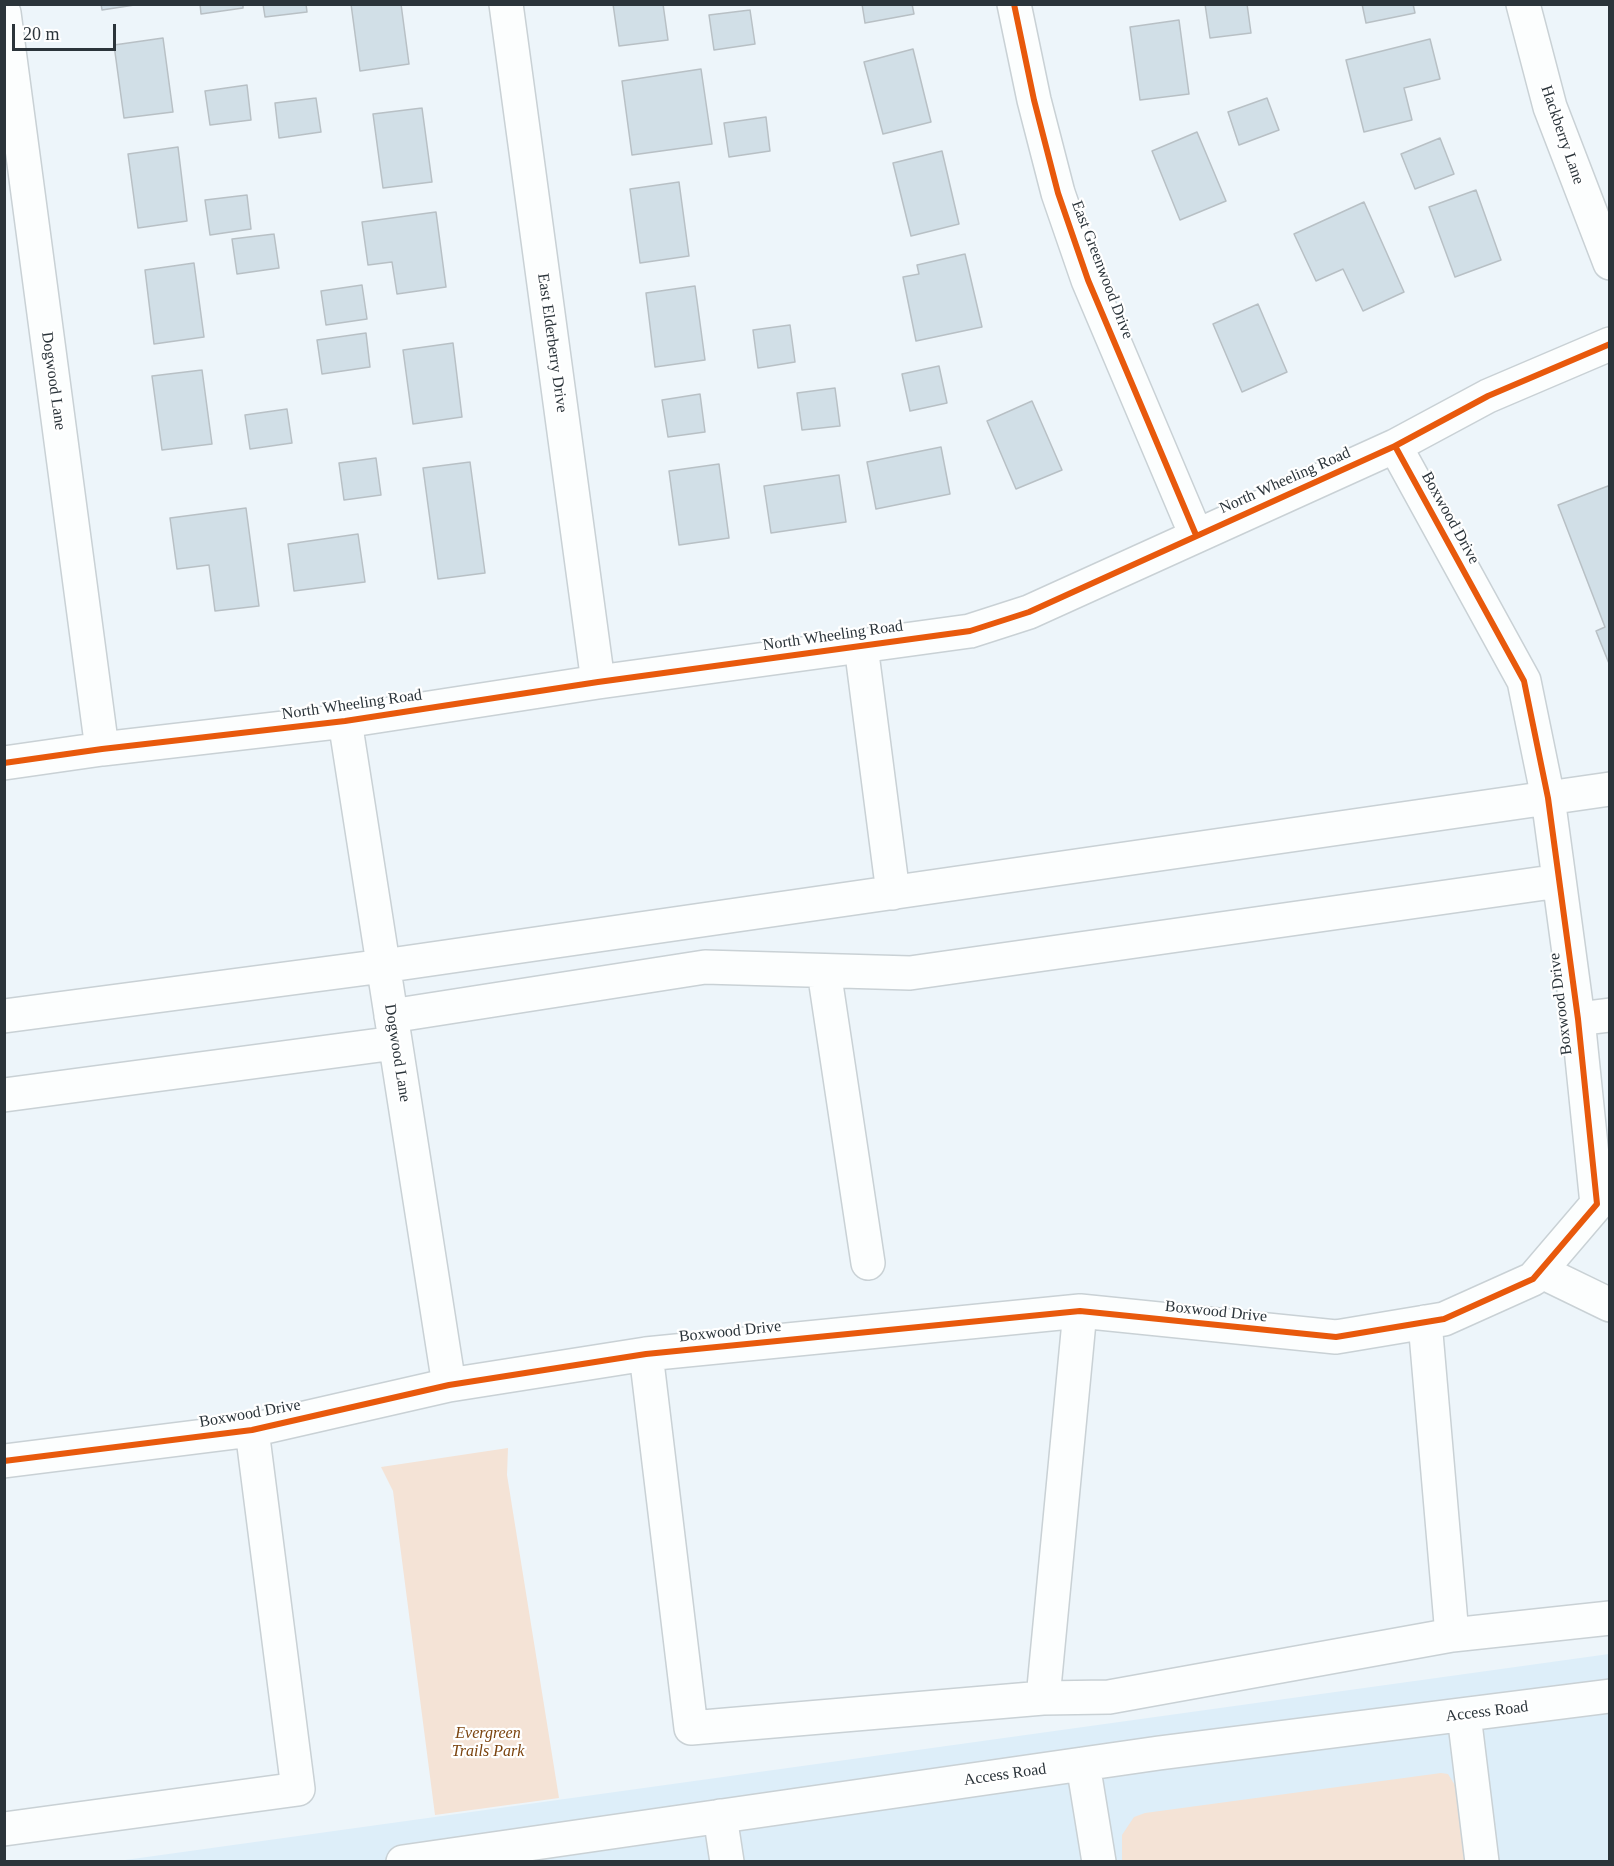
<!DOCTYPE html>
<html>
<head>
<meta charset="utf-8">
<style>
  body { margin:0 }
  #map { position:relative; width:1614px; height:1866px; overflow:hidden; background:#edf5fa; font-family:Georgia,serif }
  canvas { display:block }
  .frame { position:absolute; inset:0; border:6px solid #2b343a; pointer-events:none }
  .scale { position:absolute; left:12px; top:24px; width:104px; height:27px; box-sizing:border-box; border:3px solid #2b343a; border-top:0; padding-left:8px; font-size:18px; line-height:21px; white-space:nowrap; color:#2b343a; -webkit-text-stroke:4px #fff; paint-order:stroke }
</style>
</head>
<body>
<div id="map">
<canvas width="1614" height="1866"></canvas>
<div class="frame"></div>
<div class="scale">20 m</div>
</div>
<script>
const c = document.querySelector('canvas').getContext('2d');
c.lineJoin = 'round';
function fill(path, color) {
  c.fillStyle = color;
  c.fill(path, 'evenodd');
}
function shape(rows) {
  const path = new Path2D();
  for (const r of rows) {
    path.moveTo(r[0], r[1]);
    for (let i = 2; i < r.length; i += 2) path.lineTo(r[i], r[i + 1]);
  }
  return path;
}
function stroke(path, color, width, dash) {
  c.strokeStyle = color;
  c.lineWidth = width;
  c.lineCap = dash ? 'butt' : 'round';
  c.setLineDash(dash || []);
  c.stroke(path);
}
function drawText(font, color, halo, rows, align = 'center') {
  c.font = font + ' Georgia,serif';
  c.lineWidth = 4.5;
  c.setLineDash([]);
  c.textBaseline = 'middle';
  c.strokeStyle = halo;
  c.fillStyle = color;
  for (const [text, x, y, turn = 0] of rows) {
    c.save();
    c.translate(x, y);
    c.rotate((+turn || 0) * Math.PI / 180);
    c.textAlign = isNaN(turn) ? turn : align;
    if (halo) c.strokeText(text, 0, 0);
    c.fillText(text, 0, 0);
    c.restore();
  }
}
fill(shape([
  [1609,1654,1609,1861,118,1861]
]), '#ddeef9');
fill(shape([
  [508,1448,507,1475,559,1798,435,1815,393,1491,381,1467],
  [1441,1773,1448,1774,1458,1790,1468,1862,1122,1862,1122,1835,1134,1817,1145,1813]
]), '#f4e3d6');
const building = shape([
  [101,4,141,4,102,10,101,4],
  [200,4,243,4,243,8,201,14,200,4],
  [263,4,306,4,307,12,265,17,263,4],
  [351,4,401,4,409,64,360,71,351,4],
  [613,4,663,4,668,40,619,46,613,4],
  [862,4,912,4,914,14,865,23,862,4],
  [1205,4,1247,4,1251,33,1210,38,1205,4],
  [1362,4,1413,4,1415,13,1366,23,1362,4],
  [750,10,755,44,714,50,709,15,750,10],
  [1179,20,1189,94,1140,100,1130,27,1179,20],
  [163,38,173,112,124,118,114,45,163,38],
  [1430,39,1440,79,1404,88,1412,120,1364,132,1346,60,1430,39],
  [913,49,931,122,883,134,864,62,913,49],
  [701,69,712,144,632,155,622,81,701,69],
  [247,85,251,120,210,125,205,91,247,85],
  [316,98,321,132,279,138,275,103,316,98],
  [1267,98,1279,130,1239,145,1228,112,1267,98],
  [422,108,432,182,383,188,373,114,422,108],
  [766,117,770,151,729,157,724,123,766,117],
  [1197,132,1226,201,1180,220,1152,151,1197,132],
  [1440,138,1454,174,1415,189,1401,154,1440,138],
  [178,147,187,221,138,228,128,154,178,147],
  [942,151,959,224,911,236,893,163,942,151],
  [679,182,689,256,640,263,630,189,679,182],
  [1476,190,1501,260,1455,277,1429,207,1476,190],
  [247,195,251,229,210,235,205,200,247,195],
  [1364,202,1404,292,1363,311,1343,269,1316,281,1294,234,1364,202],
  [436,212,446,287,397,294,392,262,368,265,362,222,436,212],
  [274,234,279,268,237,274,232,239,274,234],
  [965,254,982,327,916,341,903,277,919,274,917,265,965,254],
  [194,263,204,337,154,344,145,270,194,263],
  [362,285,367,319,326,325,321,291,362,285],
  [695,286,705,360,655,367,646,293,695,286],
  [1258,304,1287,372,1242,392,1213,324,1258,304],
  [790,325,795,362,758,368,753,330,790,325],
  [366,333,370,367,322,374,317,340,366,333],
  [453,343,462,417,413,424,403,350,453,343],
  [939,366,947,403,910,411,902,374,939,366],
  [202,370,212,444,162,450,152,376,202,370],
  [835,388,840,426,802,430,797,393,835,388],
  [700,394,705,432,668,437,662,400,700,394],
  [1032,401,1062,470,1016,489,987,421,1032,401],
  [287,409,292,443,250,449,245,415,287,409],
  [941,447,950,494,876,509,867,462,941,447],
  [376,458,381,495,344,500,339,463,376,458],
  [470,462,485,573,438,579,423,468,470,462],
  [719,464,729,538,679,545,669,471,719,464],
  [839,475,846,522,771,533,764,486,839,475],
  [1608,486,1610,489,1610,666,1596,631,1605,627,1558,505,1608,486],
  [246,508,259,606,215,611,209,565,177,569,170,518,246,508],
  [358,534,365,582,294,591,288,544,358,534]
]);
fill(building, '#d1dfe7');
stroke(building, '#b8c0c5', 1.5);
const minor = shape([
  [506,4,598,682],
  [1014,4,1034,100,1058,193,1088,280,1196,535],
  [1523,4,1550,107,1610,263],
  [4,13,102,749],
  [861,646,893,893],
  [345,721,449,1385],
  [4,763,102,749,345,721,598,682,970,631,1029,612,1395,446,1488,396,1610,344],
  [824,971,868,1263],
  [4,1016,383,966,1610,789],
  [391,1016,705,967,910,973,1559,881],
  [1578,1019,1610,1015],
  [4,1095,395,1043],
  [1540,1271,1610,1305],
  [1425,1322,1452,1635],
  [646,1354,691,1728,1043,1698,1080,1311],
  [4,1461,252,1430,449,1385,646,1354,1080,1311,1336,1337,1444,1319,1533,1279,1597,1204,1578,1019,1548,798,1524,681,1395,446],
  [1043,1698,1109,1697,1452,1635,1610,1618],
  [1464,1715,1482,1862],
  [1083,1764,1099,1862],
  [720,1816,727,1862],
  [4,1829,298,1789,252,1430],
  [403,1862,1159,1753,1610,1696]
]);
stroke(minor, '#c9d1d5', 36);
stroke(minor, '#fcfefe', 33);
stroke(shape([
  [1014,4,1034,100,1058,193,1088,280,1196,535],
  [4,763,102,749,345,721,598,682,970,631,1029,612,1395,446,1488,396,1610,344],
  [4,1461,252,1430,449,1385,646,1354,1080,1311,1336,1337,1444,1319,1533,1279,1597,1204,1578,1019,1548,798,1524,681,1395,446]
]), '#e8590c', 6);
drawText('16px', '#2b343a', '#fff', [
  ["Hackberry Lane",1562,135,71],
  ["East Greenwood Drive",1102,270,69],
  ["East Elderberry Drive",552,343,82],
  ["Dogwood Lane",53,381,82],
  ["North Wheeling Road",1285,481,-24],
  ["Boxwood Drive",1450,518,61],
  ["North Wheeling Road",833,636,-8],
  ["North Wheeling Road",352,705,-8],
  ["Boxwood Drive",1561,1004,-97],
  ["Dogwood Lane",397,1053,81],
  ["Boxwood Drive",1216,1312,6],
  ["Boxwood Drive",730,1332,-6],
  ["Boxwood Drive",250,1414,-10],
  ["Access Road",1487,1712,-7],
  ["Access Road",1005,1775,-8]
]);
drawText('italic 16px', '#7b440f', '#fff', [
  ["Evergreen",488,1734],
  ["Trails Park",488,1752]
]);
</script>
</body>
</html>
